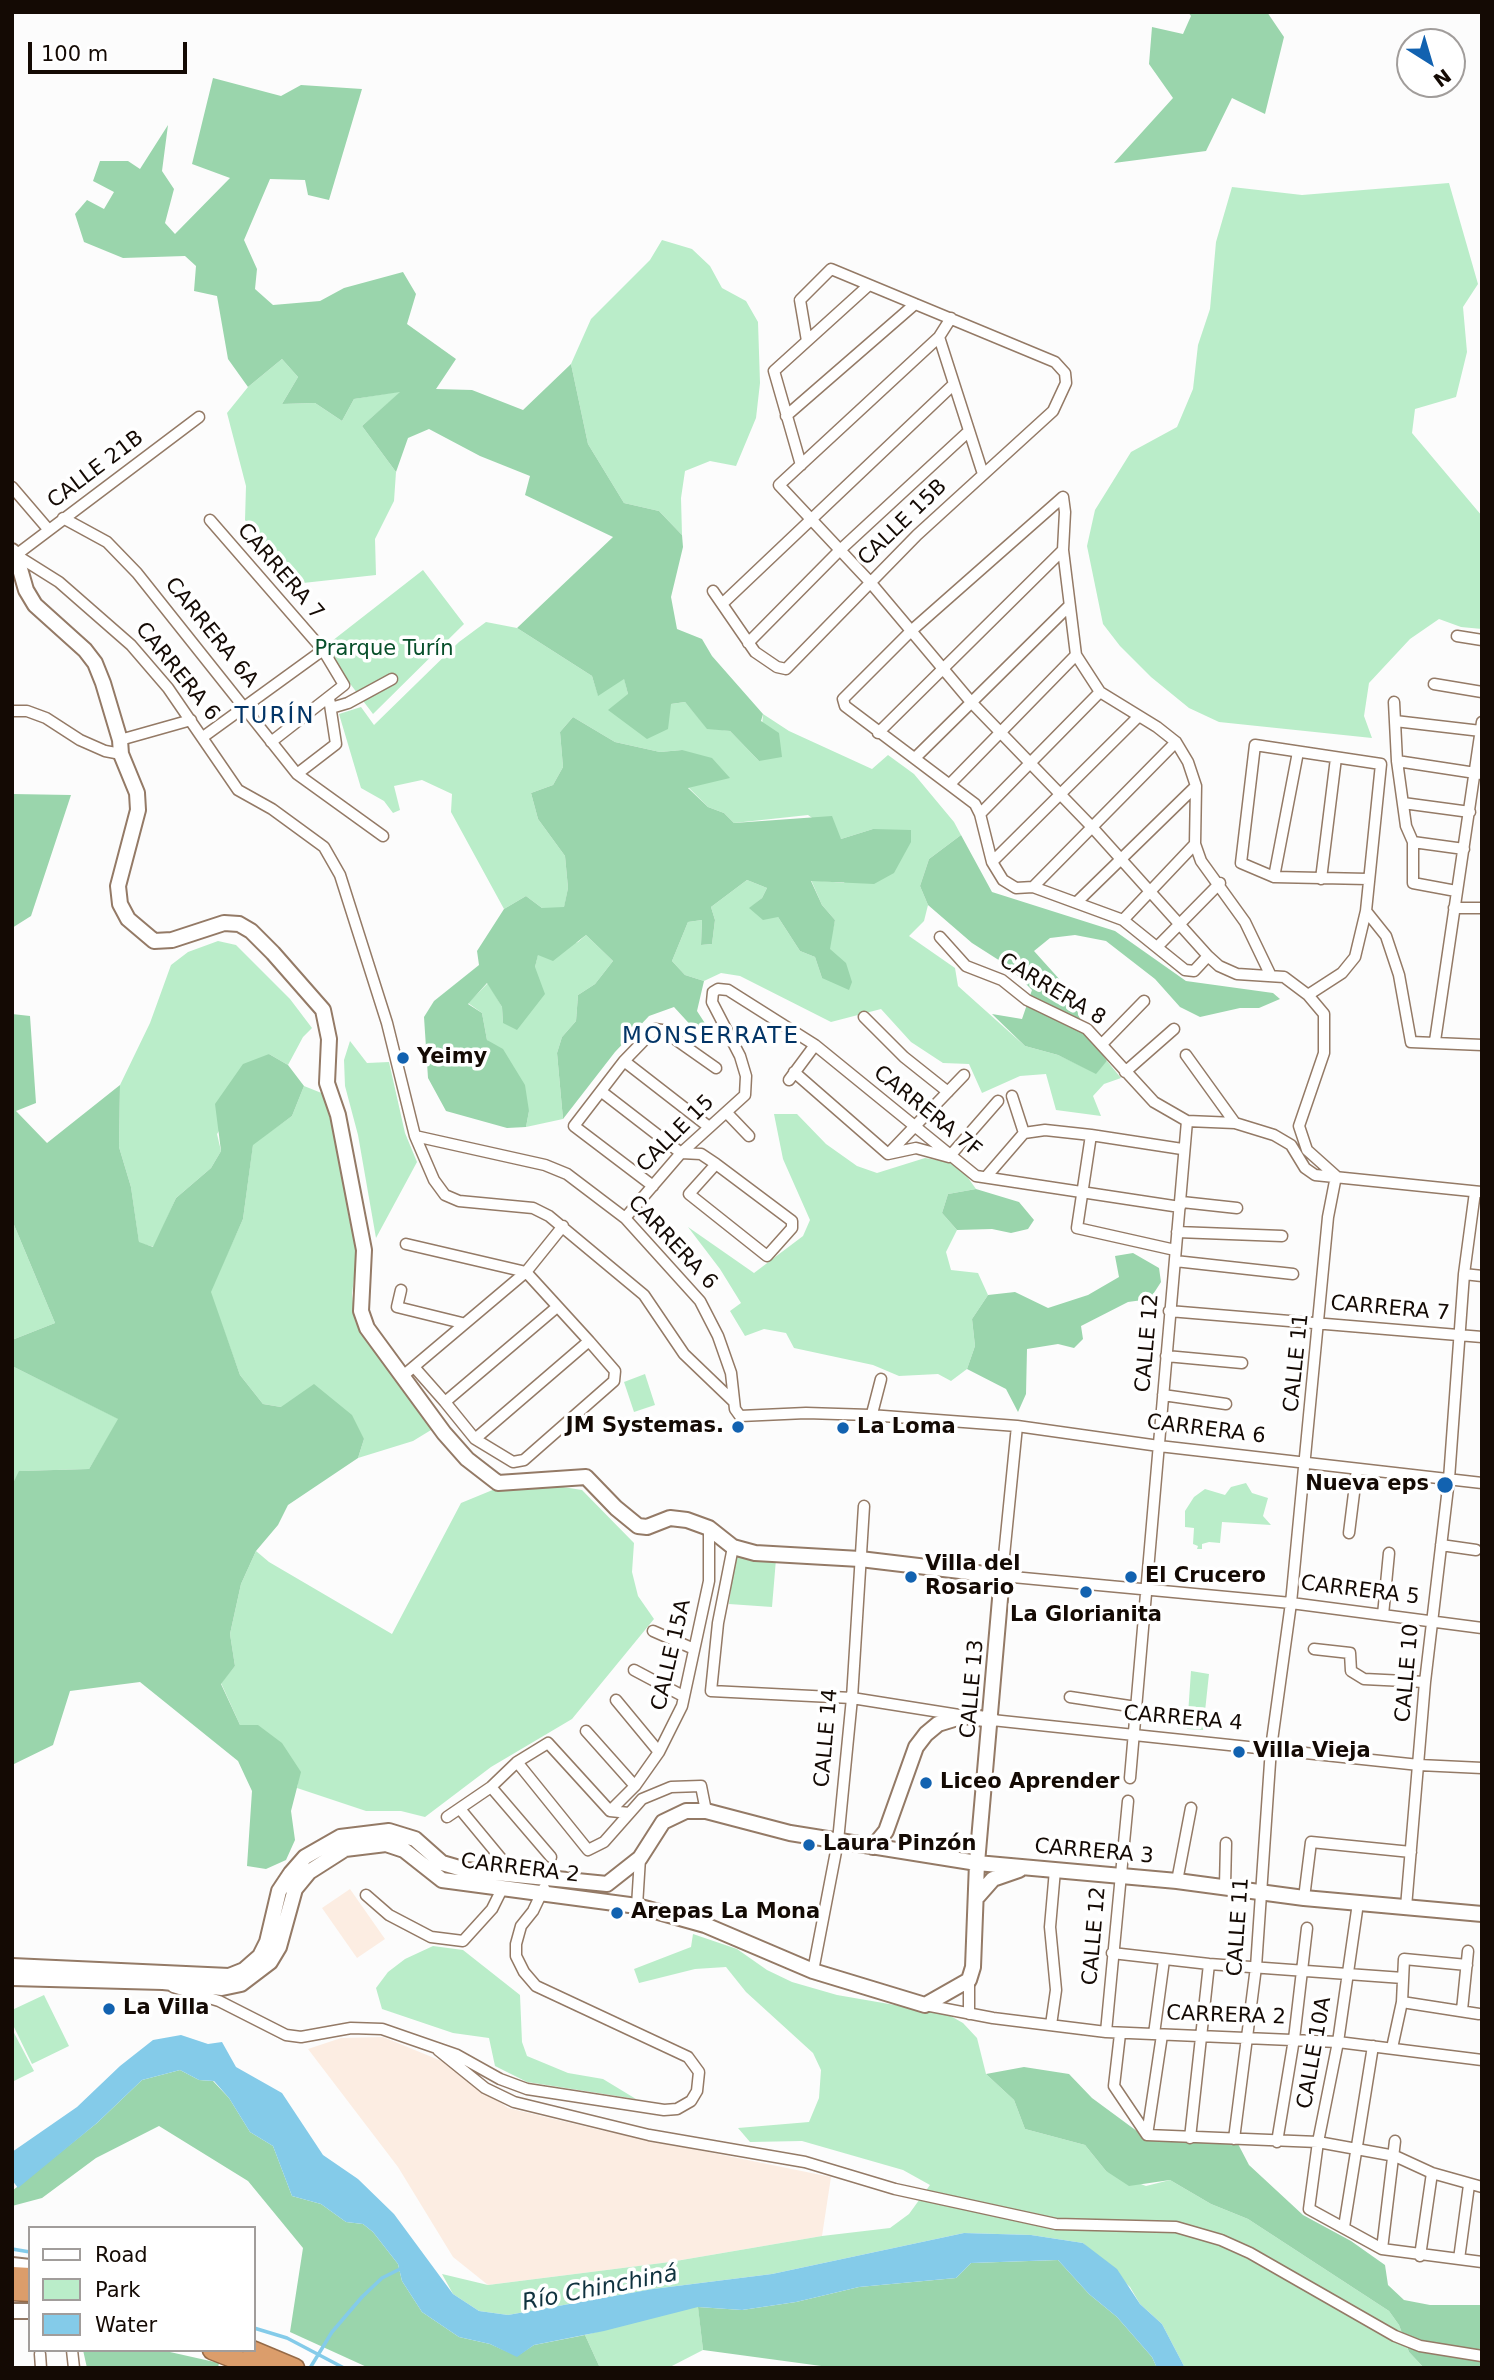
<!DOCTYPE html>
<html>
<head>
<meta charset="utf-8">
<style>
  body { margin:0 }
  #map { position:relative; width:1494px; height:2380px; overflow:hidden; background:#fcfcfc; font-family:"DejaVu Sans",sans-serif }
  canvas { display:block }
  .frame { position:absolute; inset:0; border:14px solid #140a04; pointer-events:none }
  .legend { position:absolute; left:28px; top:2226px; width:228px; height:126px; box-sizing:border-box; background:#fff; border:2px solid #a19d9b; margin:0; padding:9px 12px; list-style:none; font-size:21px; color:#140a04 }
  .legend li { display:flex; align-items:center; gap:14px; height:35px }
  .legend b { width:35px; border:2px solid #a19d9b }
  .north { position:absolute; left:1396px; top:28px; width:70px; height:70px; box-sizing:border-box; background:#fff; border:2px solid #a19d9b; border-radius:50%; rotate:143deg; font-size:19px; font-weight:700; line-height:28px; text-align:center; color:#140a04 }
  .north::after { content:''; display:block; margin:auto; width:24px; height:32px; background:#1262b0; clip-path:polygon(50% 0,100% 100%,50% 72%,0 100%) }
  .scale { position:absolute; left:28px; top:42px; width:159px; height:32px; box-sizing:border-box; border:4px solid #140a04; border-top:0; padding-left:9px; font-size:21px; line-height:24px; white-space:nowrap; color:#140a04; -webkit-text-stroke:5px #fff; paint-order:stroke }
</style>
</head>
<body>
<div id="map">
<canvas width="1494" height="2380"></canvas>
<div class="frame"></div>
<ul class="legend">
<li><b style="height:9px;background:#fff"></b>Road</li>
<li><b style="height:19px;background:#baedc9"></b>Park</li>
<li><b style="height:19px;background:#84cbe9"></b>Water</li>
</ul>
<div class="north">N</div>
<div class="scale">100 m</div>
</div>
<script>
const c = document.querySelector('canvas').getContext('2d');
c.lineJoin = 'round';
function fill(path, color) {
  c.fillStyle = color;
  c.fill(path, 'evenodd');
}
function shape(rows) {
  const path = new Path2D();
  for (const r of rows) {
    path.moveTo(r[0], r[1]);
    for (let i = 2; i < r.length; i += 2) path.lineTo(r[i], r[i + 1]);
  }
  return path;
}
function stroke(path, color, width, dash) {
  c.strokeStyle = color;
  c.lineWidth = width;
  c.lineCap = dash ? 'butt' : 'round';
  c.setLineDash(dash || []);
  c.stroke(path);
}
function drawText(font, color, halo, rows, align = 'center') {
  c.font = font + ' "DejaVu Sans",sans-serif';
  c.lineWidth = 7;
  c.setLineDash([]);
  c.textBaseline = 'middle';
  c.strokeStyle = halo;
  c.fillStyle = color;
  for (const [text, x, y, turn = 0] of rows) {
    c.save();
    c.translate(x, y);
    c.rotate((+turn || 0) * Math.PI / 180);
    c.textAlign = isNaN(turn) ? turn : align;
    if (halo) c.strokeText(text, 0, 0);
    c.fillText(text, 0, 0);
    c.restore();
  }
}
fill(shape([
  [350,1889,385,1939,357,1958,322,1908],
  [383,2037,444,2062,508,2108,600,2130,831,2177,822,2236,670,2262,488,2285,453,2257,398,2167,308,2049,341,2038]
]), '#fcede2');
fill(shape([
  [1449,183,1478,284,1463,307,1467,352,1456,397,1415,409,1412,433,1482,516,1482,629,1461,627,1439,619,1410,639,1369,683,1364,716,1372,738,1219,722,1189,708,1151,677,1120,646,1103,624,1087,546,1095,510,1131,452,1177,427,1193,389,1198,345,1210,309,1216,242,1232,187,1302,195],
  [662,240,692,249,710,266,722,288,746,301,758,322,760,383,756,418,736,466,710,461,685,471,681,498,682,535,659,511,624,503,588,444,571,364,591,319,650,260],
  [282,359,298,377,282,404,315,403,342,421,354,399,402,391,362,426,396,472,394,501,375,539,376,575,303,583,283,568,245,520,246,486,227,413,248,387],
  [423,570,464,624,373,714,323,648],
  [486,622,517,628,592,676,598,695,624,678,628,694,671,704,685,702,707,728,730,731,759,761,763,714,789,731,872,769,888,755,914,774,954,822,961,835,929,859,920,886,928,905,924,921,909,936,955,968,958,986,1025,1046,1058,1055,1096,1073,1107,1061,1121,1078,1104,1084,1093,1096,1101,1116,1056,1110,1046,1074,1020,1076,982,1093,969,1064,943,1063,911,1042,881,1009,831,1022,740,976,721,973,704,981,685,975,672,961,688,922,702,920,701,945,712,944,715,920,711,907,747,880,767,888,762,898,750,908,778,917,800,951,815,957,822,978,835,920,822,905,811,880,844,883,873,829,841,839,808,815,734,823,724,813,708,807,688,787,682,750,660,752,615,742,573,717,560,732,563,767,553,785,531,793,538,819,565,856,568,888,564,908,542,908,526,896,504,909,451,812,452,794,422,780,394,786,400,810,393,813,384,801,361,788,339,714,361,707,374,725,459,642],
  [586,935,613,961,595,984,578,995,576,1021,562,1037,557,1053,563,1119,526,1127,529,1111,487,1040,482,1013,468,1003,488,983,502,1007,503,1023,535,967,538,954,578,942],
  [218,941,236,945,290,999,312,1028,303,1037,288,1065,269,1054,217,1134,221,1151,211,1168,176,1198,154,1247,139,1243,131,1187,119,1147,120,1085,150,1023,171,965,188,952],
  [350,1041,367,1063,389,1062,405,1133,417,1162,376,1238,358,1135,345,1086,344,1060],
  [304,1086,324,1094,338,1135,348,1213,357,1255,352,1294,355,1321,373,1350,436,1427,413,1441,358,1458,364,1439,281,1407,263,1404,240,1375,210,1292,243,1219,253,1144,292,1116],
  [774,1114,797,1114,826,1144,857,1166,877,1173,925,1158,949,1162,966,1175,976,1189,948,1194,942,1213,957,1230,946,1252,951,1270,978,1273,988,1295,972,1319,975,1346,967,1369,951,1381,938,1374,899,1376,873,1365,794,1348,786,1333,764,1329,745,1336,730,1311,741,1303,720,1269,688,1227,754,1273,803,1236,810,1220,783,1159],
  [12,1220,55,1323,12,1340],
  [12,1366,119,1419,89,1469,20,1471,12,1485],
  [645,1374,655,1405,634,1412,624,1382],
  [1246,1483,1252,1493,1268,1498,1263,1516,1271,1525,1222,1522,1220,1543,1209,1542,1202,1544,1202,1549,1197,1549,1198,1546,1193,1544,1194,1528,1185,1527,1185,1511,1194,1497,1205,1489,1225,1495,1231,1487],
  [550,1485,582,1490,634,1543,632,1572,638,1596,654,1619,572,1719,491,1767,425,1817,401,1811,366,1811,297,1788,300,1771,240,1725,221,1683,235,1666,230,1634,241,1584,256,1551,269,1562,392,1634,461,1503,495,1489],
  [735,1555,776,1559,772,1607,729,1604],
  [1191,1671,1209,1674,1203,1730,1187,1729],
  [693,1934,737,1949,767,1970,792,1982,837,1995,947,2014,963,2023,977,2038,986,2074,1014,2100,1025,2129,1085,2145,1106,2171,1146,2186,1170,2180,1211,2204,1248,2219,1389,2311,1399,2325,1409,2352,1424,2368,1185,2368,1162,2324,1140,2304,1130,2287,1083,2243,1031,2235,964,2233,772,2274,653,2289,508,2315,479,2311,453,2294,442,2274,488,2285,670,2262,822,2236,890,2228,909,2214,930,2185,903,2170,802,2141,750,2142,738,2128,809,2122,819,2098,821,2070,813,2053,746,1992,726,1967,695,1969,639,1983,634,1969,691,1947],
  [433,1946,463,1950,520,1995,522,2042,527,2056,568,2073,603,2079,636,2099,527,2082,495,2066,489,2038,453,2033,382,2009,376,1988,388,1972,405,1959],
  [44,1995,69,2046,32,2064,12,2023,12,2010],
  [12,2029,34,2071,12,2082],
  [698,2306,703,2350,668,2368,600,2368,585,2335]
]), '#baedc9');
fill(shape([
  [1188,12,1267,12,1284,37,1265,114,1232,98,1206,151,1114,163,1173,98,1149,64,1152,27,1183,34,1191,16],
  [213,78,281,96,301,85,362,89,329,200,308,195,305,180,270,179,244,240,257,269,255,289,273,305,320,301,344,288,403,272,416,294,407,324,456,359,436,389,472,390,523,410,571,364,588,444,624,503,659,511,682,535,683,547,671,597,677,629,702,639,712,656,763,714,761,721,779,733,782,757,759,761,730,731,707,729,685,702,671,704,668,729,647,739,608,710,628,694,624,679,598,696,592,676,517,628,613,537,525,495,530,476,480,456,429,429,408,438,396,472,362,426,400,392,354,399,342,421,315,403,282,404,298,377,282,359,248,387,228,359,217,296,194,291,196,266,185,256,123,258,84,242,75,214,87,200,104,209,114,192,93,181,100,161,128,161,140,169,168,125,162,171,174,189,165,223,175,234,230,178,192,164],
  [573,717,615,742,660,752,682,750,712,758,730,778,688,788,708,807,724,813,734,823,832,816,841,839,873,829,911,830,911,842,894,873,874,884,811,881,822,905,835,920,830,949,846,963,852,982,849,990,822,978,815,957,800,951,778,917,763,920,749,908,762,898,767,888,747,880,711,907,715,920,712,944,701,945,702,920,688,922,672,961,685,975,704,981,697,1011,710,1031,696,1031,674,1007,649,1016,615,1052,563,1119,557,1053,562,1037,576,1021,578,995,595,984,613,961,586,935,553,961,538,955,535,967,545,994,517,1030,503,1023,502,1007,487,983,468,1004,482,1013,487,1040,503,1049,525,1085,529,1111,526,1127,507,1128,446,1111,428,1078,424,1017,434,1001,479,965,477,951,504,909,526,896,542,908,564,907,568,888,565,856,538,819,531,793,553,785,563,767,560,732],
  [12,794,71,795,31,916,12,928],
  [961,835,992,892,1115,931,1186,981,1273,993,1280,999,1259,1008,1240,1008,1200,1017,1180,1007,1155,979,1106,941,1075,935,1050,938,1034,951,1070,991,1083,1027,1107,1061,1096,1074,1058,1055,1025,1046,992,1014,1022,1019,1032,990,1008,966,972,943,928,905,920,886,929,859],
  [12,1014,30,1016,36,1103,16,1111,47,1143,120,1085,119,1147,131,1187,139,1242,153,1247,176,1198,211,1168,221,1151,215,1104,243,1064,269,1054,288,1065,304,1086,292,1116,253,1145,243,1219,211,1292,240,1375,263,1404,281,1407,314,1384,352,1415,364,1439,358,1458,288,1505,278,1525,256,1551,241,1584,230,1634,235,1666,221,1684,240,1725,258,1725,282,1743,301,1772,291,1811,295,1840,286,1860,266,1869,247,1866,252,1791,238,1761,140,1682,70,1691,53,1745,12,1765,12,1485,19,1471,89,1469,118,1419,12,1366,12,1340,55,1323,12,1220],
  [976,1189,1019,1202,1034,1220,1028,1229,1011,1233,992,1229,957,1230,942,1213,948,1194],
  [1133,1253,1159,1268,1161,1282,1150,1299,1128,1302,1081,1326,1083,1339,1074,1348,1058,1344,1027,1349,1026,1394,1018,1412,1006,1389,967,1369,975,1346,972,1319,988,1295,1015,1292,1048,1308,1088,1295,1119,1277,1115,1256],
  [1024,2067,1069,2074,1092,2098,1149,2140,1237,2142,1249,2165,1303,2215,1351,2241,1385,2265,1388,2285,1404,2300,1430,2305,1482,2305,1482,2368,1424,2368,1409,2352,1399,2325,1389,2311,1248,2219,1211,2204,1170,2180,1129,2186,1106,2171,1085,2145,1025,2129,1014,2100,986,2074],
  [180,2070,199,2080,213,2081,229,2098,250,2132,273,2146,292,2196,321,2204,346,2222,363,2224,373,2232,398,2264,402,2281,422,2312,459,2337,490,2344,517,2356,534,2345,585,2335,600,2368,369,2368,290,2332,303,2248,248,2181,159,2126,96,2158,42,2198,12,2206,12,2191,97,2123,142,2080],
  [1058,2260,1089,2294,1117,2317,1152,2357,1157,2368,836,2368,703,2350,698,2307,742,2310,796,2302,859,2287,956,2278,971,2263],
  [83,2350,161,2350,219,2363,218,2368,87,2368]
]), '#9ad5ac');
fill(shape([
  [181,2035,208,2044,222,2042,236,2067,282,2093,323,2155,358,2179,394,2214,453,2294,479,2311,508,2315,653,2289,772,2274,964,2233,1031,2235,1083,2243,1117,2269,1140,2304,1162,2324,1185,2368,1157,2368,1152,2357,1117,2317,1089,2294,1058,2260,971,2263,956,2278,859,2287,796,2302,742,2310,698,2307,604,2331,534,2345,517,2357,490,2344,459,2337,422,2312,402,2281,398,2264,373,2232,363,2224,346,2222,321,2204,292,2196,273,2146,250,2132,229,2098,214,2081,199,2080,180,2070,142,2080,97,2123,18,2188,12,2180,12,2152,77,2107,120,2066,153,2040]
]), '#84cbe9');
stroke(shape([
  [12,2249,30,2252],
  [254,2328,287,2338,344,2368],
  [310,2368,332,2332,362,2297,382,2278,402,2268]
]), '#84cbe9', 3.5);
const street = shape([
  [951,318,939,337,779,485,870,582,971,702,1092,827,1208,956,1219,966,1237,974,1284,977,1308,995,1324,1014,1324,1053,1299,1126,1307,1150,1336,1176,1328,1217,1291,1603,1271,1748,1256,1967,1234,2139],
  [939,337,983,474],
  [786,416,915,304],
  [199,417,16,555,59,582,131,645,168,688,238,790,272,809,324,847,340,875,387,1023,415,1136,545,1165,567,1174,625,1218,700,1301,718,1336,731,1373,735,1409,740,1416,806,1413,870,1415,1017,1426,1159,1446,1482,1483],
  [801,465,774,371,869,285],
  [12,487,48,529],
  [63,518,107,542,137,573,297,774,383,836],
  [210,520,323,650,344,685,271,742],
  [713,591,755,652,777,667,786,669,917,535,1053,411,1066,383,1065,373,1055,362,831,269,800,300,807,341],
  [722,604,954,384],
  [1457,636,1482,640],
  [748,643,839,551,969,431],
  [1434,684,1482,692],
  [1394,702,1397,761,1406,826,1413,842,1413,883,1456,891],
  [331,708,348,703,392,679],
  [12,711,27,711,46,718,80,740,105,751,121,754],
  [1395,721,1481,731],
  [878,733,1063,550],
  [203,737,323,650],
  [120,740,191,720],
  [916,757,1068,607],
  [1397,761,1482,774],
  [297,774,336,744,329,698],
  [950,784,1076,655],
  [1403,803,1470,812],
  [980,814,1100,692],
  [1413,842,1464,849],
  [992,862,1139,716],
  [1274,877,1298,752],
  [1321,879,1336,758],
  [1033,887,1176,742],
  [1078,901,1196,786],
  [1454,908,1482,908],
  [1366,911,1386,936,1399,975,1411,1042,1482,1045],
  [1123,920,1195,844],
  [940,937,966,966,1002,980,1027,1000,1087,1029,1154,1102,1187,1121,1235,1123,1274,1135,1291,1145,1305,1168,1315,1175,1481,1192],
  [1158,946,1220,883],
  [1208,956,1194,971,1185,970,1123,920,1033,887,1016,888,1003,880,992,862,980,814,975,804,845,706,843,699,911,631,1063,497,1065,512,1063,550,1076,655,1100,692,1157,727,1176,742,1188,762,1196,786,1195,844,1201,861,1245,922,1270,974],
  [1308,995,1342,973,1355,957,1366,911,1381,764,1255,745,1241,863,1274,877,1368,879],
  [864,1017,904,1057,948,1092],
  [1435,1041,1482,722],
  [1103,1043,1144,1001],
  [1186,1055,1235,1123],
  [624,1061,709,1127],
  [794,1072,888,1154,916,1148,949,1157,998,1101],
  [1125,1072,1174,1029],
  [789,1080,815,1045],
  [602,1092,681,1153,701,1154,716,1164,792,1221,792,1228,767,1256,689,1194,716,1164],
  [727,1113,749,1136],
  [1024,1133,1045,1130,1091,1135,1182,1149],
  [1091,1135,1077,1228,1175,1250],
  [415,1136,434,1180,445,1195,459,1201,533,1208,549,1216,644,1295,684,1354,733,1401],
  [892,1150,964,1075],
  [986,1177,1024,1133,1012,1096],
  [653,1186,574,1126,624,1061,655,1029,662,1030,716,1068],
  [1182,1202,1237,1208],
  [625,1218,681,1153,745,1095,746,1076,740,1056,712,1002,713,992,718,989,728,990,815,1045,976,1176,1180,1207],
  [1177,1232,1282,1236],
  [406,1244,526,1272,589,1341,615,1371,614,1381,524,1460,513,1462,475,1439,445,1402,557,1307],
  [1175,1261,1293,1274],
  [1464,1274,1482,1276],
  [401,1290,397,1307,462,1323],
  [1169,1311,1482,1337],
  [1166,1356,1242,1363],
  [415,1368,445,1402],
  [404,1375,526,1272,563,1226],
  [1163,1395,1226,1404],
  [1017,1426,1002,1576,1291,1603,1482,1628],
  [868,1429,881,1379],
  [475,1439,589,1341],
  [1349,1533,1357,1469],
  [1441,1545,1476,1550],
  [733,1547,718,1623,711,1691,852,1698,959,1715],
  [1383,1615,1389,1553],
  [653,1631,694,1649],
  [1314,1649,1350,1653,1351,1671,1364,1679,1425,1682],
  [634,1670,683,1696],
  [1070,1697,1136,1707],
  [616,1700,659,1752],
  [992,1720,1419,1765,1482,1768],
  [586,1731,635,1786],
  [517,1762,588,1850,604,1842,642,1799,671,1787,701,1786,706,1811],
  [1130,1778,1187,1121],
  [491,1787,551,1857],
  [460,1809,513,1873],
  [610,1811,635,1786,659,1752,682,1706,709,1581,709,1528],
  [447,1817,491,1787,517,1762,548,1743,610,1811,629,1813],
  [1177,1881,1191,1808],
  [1225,1886,1226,1843],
  [366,1895,389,1915,431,1937,463,1941,492,1909,502,1889],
  [1304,1898,1311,1842,1411,1852],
  [1358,1903,1338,2042,1318,2142,1309,2209,1382,2249,1482,2262],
  [637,1906,640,1858],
  [1406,1907,1425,1682,1449,1479,1464,1274,1475,1192],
  [1112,1953,1209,1964,1403,1978],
  [813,1971,838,1841,852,1698,864,1506],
  [173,1987,219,2001,286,2035,301,2037,351,2028,382,2029,457,2055,500,2079,527,2089,664,2110,677,2109,691,2101,697,2091,699,2072,688,2057,536,1986,524,1972,516,1956,516,1944,521,1926,533,1911,544,1888],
  [1402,2002,1479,2014],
  [925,2005,993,2018,1106,2032,1338,2042,1482,2060],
  [1462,2010,1468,1951],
  [969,2014,969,1980],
  [1051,2025,1056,1990,1050,1927,1055,1870],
  [1106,2032,1128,1801],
  [1120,2034,1114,2086,1147,2135,1318,2142,1395,2156,1432,2173,1482,2187],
  [1154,2034,1164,1960],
  [1392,2048,1402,2002,1404,1959,1467,1965],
  [438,2050,485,2088,514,2102,649,2135,805,2162,895,2189,1056,2224,1176,2227,1221,2240,1250,2253,1395,2336,1420,2346,1482,2356],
  [1147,2135,1162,2035],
  [1190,2138,1209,1964],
  [1277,2142,1294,2039,1307,1928],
  [1344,2227,1373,2046],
  [1382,2249,1395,2141],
  [1420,2256,1432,2173],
  [1459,2259,1469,2185],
  [72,2350,74,2368],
  [40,2354,41,2368]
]);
const secondary = shape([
  [12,551,16,555,26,590,35,605,85,650,95,663,103,683,120,740,121,754,137,793,138,810,118,886,120,904,128,919,154,941,172,940,224,923,239,924,251,931,273,953,323,1010,329,1039,327,1083,338,1115,364,1250,361,1311,367,1328,444,1433,467,1459,498,1483,586,1477,616,1508,638,1526,647,1527,670,1518,687,1520,709,1528,733,1547,755,1553,860,1559,1002,1576,977,1863,973,1967,969,1980,925,2005,813,1971,705,1925,637,1906,442,1880,404,1850,386,1844,345,1849,309,1872,295,1889,279,1947,270,1962,241,1984,222,1988,163,1982,12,1978],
  [873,1847,886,1831,916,1747,926,1734,938,1724,964,1716,992,1720],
  [978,1896,993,1879,1019,1870],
  [12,1966,229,1976,244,1970,260,1956,267,1942,279,1891,291,1873,305,1857,340,1837,389,1831,415,1839,442,1863,466,1870,607,1884,640,1858,663,1822,686,1811,706,1811,790,1833,977,1863,1177,1881,1304,1898,1482,1914],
  [12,2265,30,2267],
  [12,2311,30,2311]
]);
const highway = shape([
  [12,2276,30,2277],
  [12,2291,30,2292],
  [212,2350,258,2368],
  [252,2350,295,2368]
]);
stroke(street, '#947a66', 13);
stroke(secondary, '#947a66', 18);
stroke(highway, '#956a47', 21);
stroke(street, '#fff', 10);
stroke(secondary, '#fff', 14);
stroke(highway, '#db9d6b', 18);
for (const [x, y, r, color] of [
  [403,1058,7,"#1262b0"],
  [738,1427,7,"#1262b0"],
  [843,1428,7,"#1262b0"],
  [1445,1485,9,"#1262b0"],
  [911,1577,7,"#1262b0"],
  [1131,1577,7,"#1262b0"],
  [1086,1592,7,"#1262b0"],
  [1239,1752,7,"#1262b0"],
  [926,1783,7,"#1262b0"],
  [809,1845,7,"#1262b0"],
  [617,1913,7,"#1262b0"],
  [109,2009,7,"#1262b0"]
]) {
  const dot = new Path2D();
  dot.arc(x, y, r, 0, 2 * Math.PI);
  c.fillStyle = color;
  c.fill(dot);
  stroke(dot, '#fff', 2.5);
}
drawText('21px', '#140a04', '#fff', [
  ["CALLE 21B",96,470,-37],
  ["CALLE 15B",903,523,-44],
  ["CARRERA 7",280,572,49],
  ["CARRERA 6A",211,633,51],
  ["CARRERA 6",177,672,51],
  ["CARRERA 8",1052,990,31],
  ["CARRERA 7F",927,1112,39],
  ["CALLE 15",676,1134,-45],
  ["CARRERA 6",672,1243,47],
  ["CARRERA 7",1390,1309,5],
  ["CALLE 12",1148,1343,-85],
  ["CALLE 11",1297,1363,-84],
  ["CARRERA 6",1206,1430,7],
  ["CARRERA 5",1360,1591,7],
  ["CALLE 15A",672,1655,-77],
  ["CALLE 10",1408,1673,-85],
  ["CALLE 13",973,1689,-85],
  ["CARRERA 4",1183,1719,5],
  ["CALLE 14",827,1738,-85],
  ["CARRERA 3",1094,1852,5],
  ["CARRERA 2",520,1869,7],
  ["CALLE 11",1239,1927,-86],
  ["CALLE 12",1095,1936,-85],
  ["CARRERA 2",1226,2016,2],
  ["CALLE 10A",1315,2053,-80]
]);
drawText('21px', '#074f2a', '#fff', [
  ["Prarque Turín",384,650]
]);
drawText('bold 21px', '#140a04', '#fff', [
  ["Yeimy",417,1058],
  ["JM Systemas.",724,1427,"right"],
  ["La Loma",857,1428],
  ["Nueva eps",1429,1485,"right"],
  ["Villa del",925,1565],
  ["Rosario",925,1589],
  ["El Crucero",1145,1577],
  ["La Glorianita",1086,1616,"center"],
  ["Villa Vieja",1253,1752],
  ["Liceo Aprender",940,1783],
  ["Laura Pinzón",823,1845],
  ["Arepas La Mona",631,1913],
  ["La Villa",123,2009]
], 'left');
c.letterSpacing = '2px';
drawText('23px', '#033567', '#fff', [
  ["TURÍN",275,717],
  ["MONSERRATE",711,1037]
]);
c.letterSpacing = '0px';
drawText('italic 23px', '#10323f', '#fff', [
  ["Río Chinchiná",600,2289,-11]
]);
</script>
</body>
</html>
